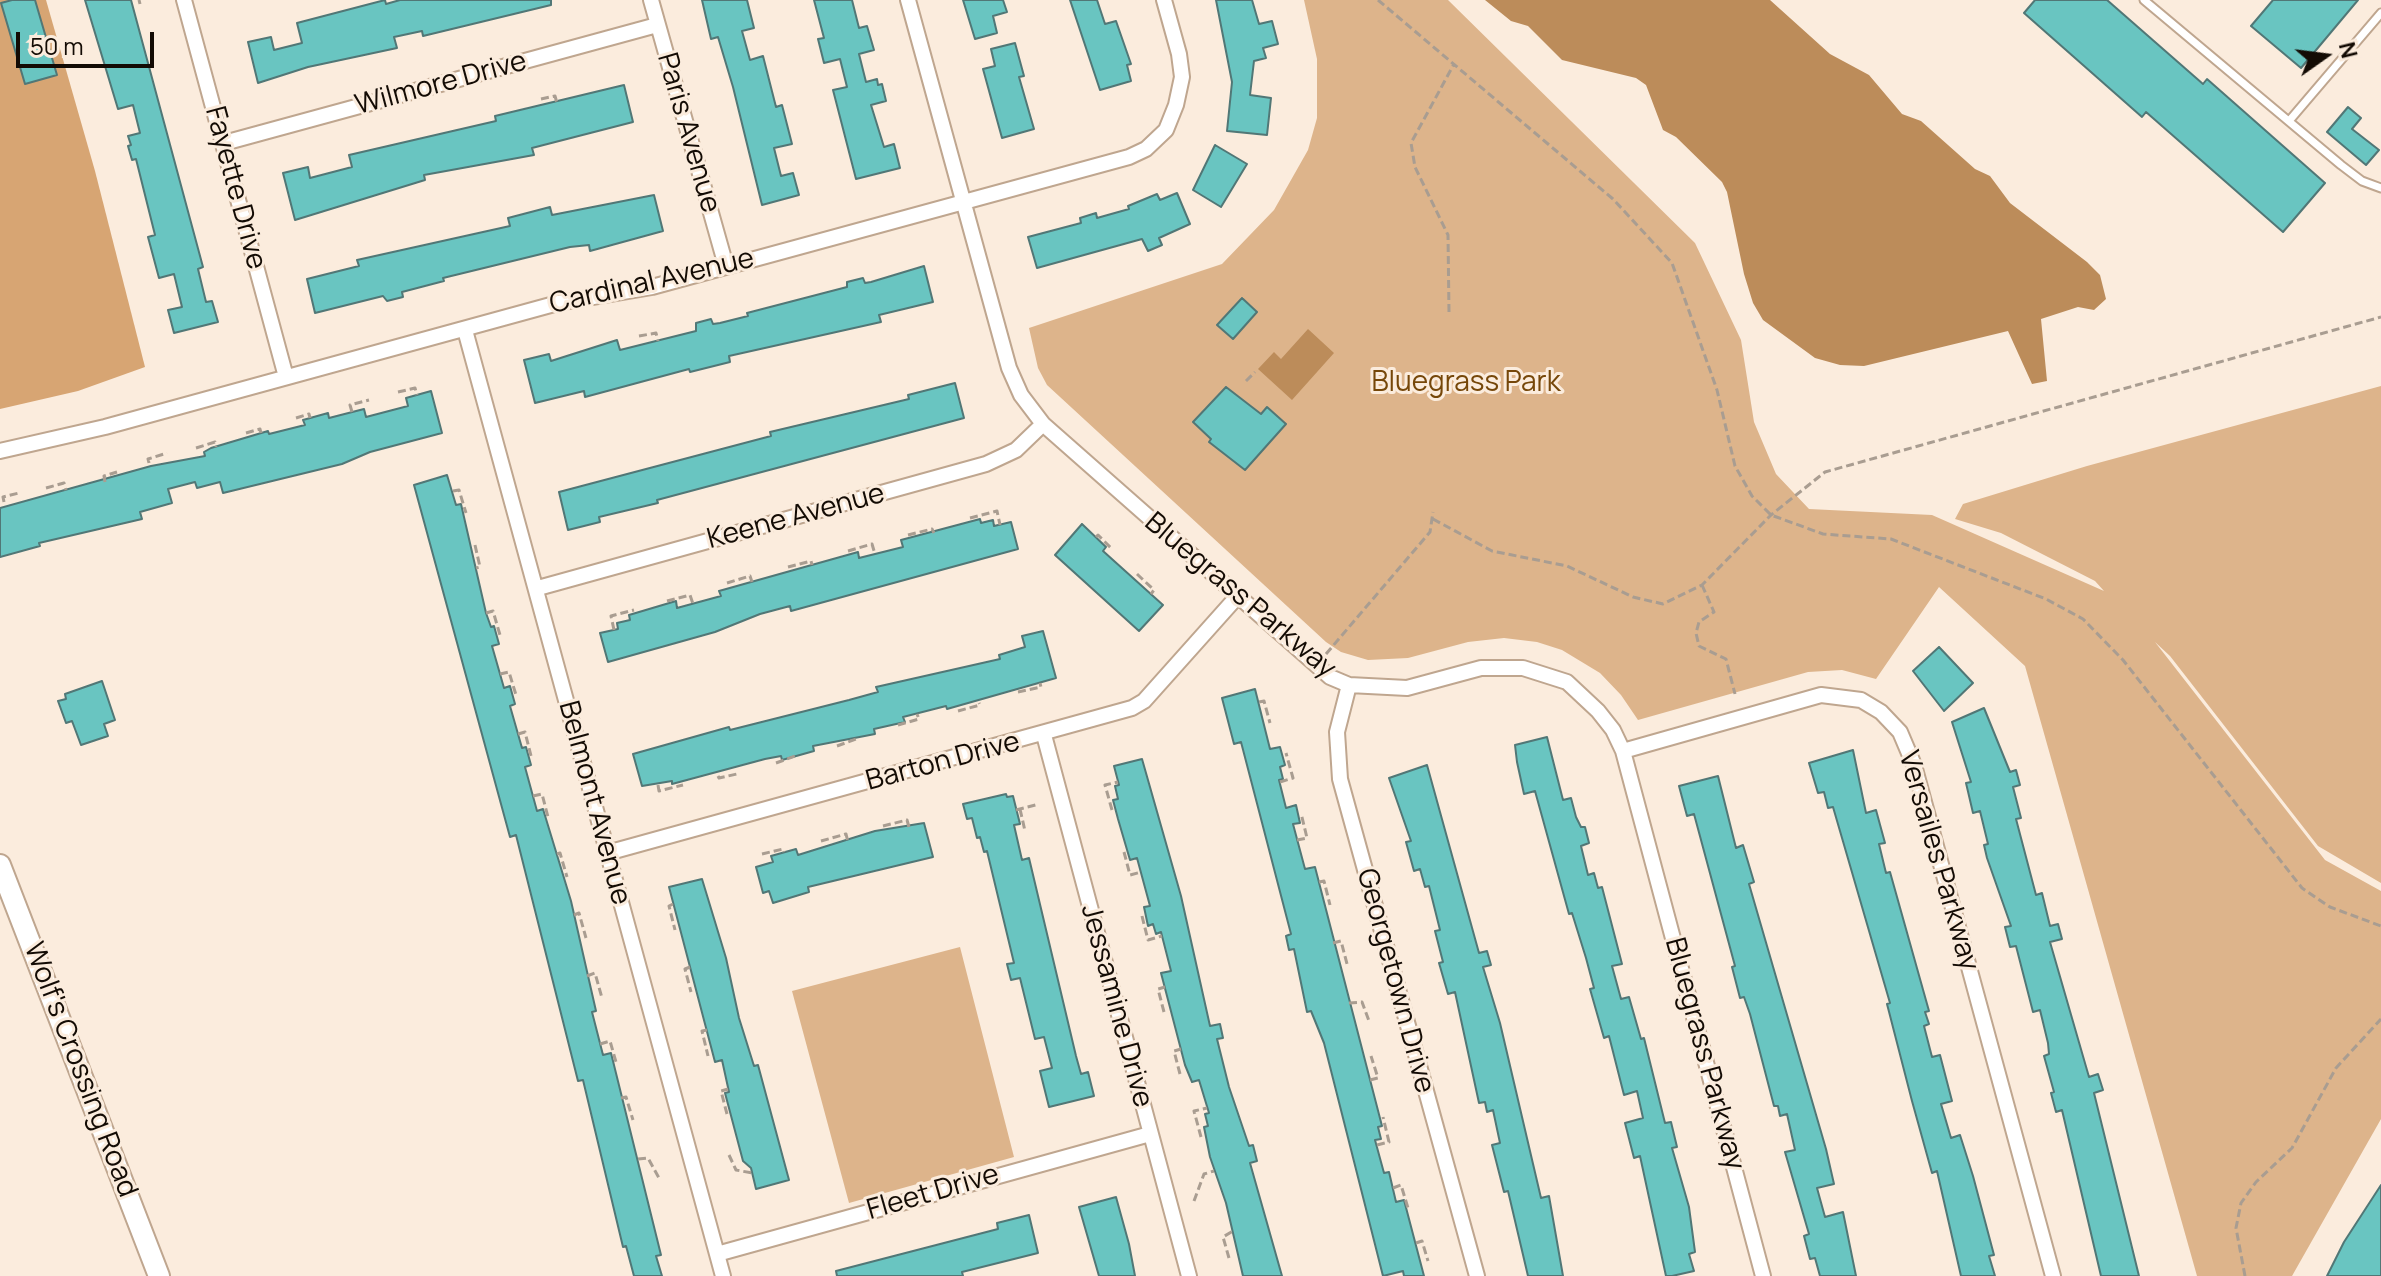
<!DOCTYPE html>
<html>
<head>
<meta charset="utf-8">
<style>
  body { margin:0 }
  #map { position:relative; width:2381px; height:1276px; overflow:hidden; background:#fbecdd; font-family:Manrope,sans-serif }
  canvas { display:block }
  .north { position:absolute; left:2285px; top:16px; width:80px; height:80px; -webkit-text-stroke:6px #fbecdd; paint-order:stroke; rotate:76deg; font-size:22px; font-weight:700; line-height:32px; text-align:center; color:#130b04 }
  .north::after { content:''; display:block; margin:auto; width:28px; height:36px; background:#130b04; clip-path:polygon(50% 0,100% 100%,50% 72%,0 100%) }
  .scale { position:absolute; left:16px; top:32px; width:138px; height:36px; box-sizing:border-box; border:4px solid #130b04; border-top:0; padding-left:10px; font-size:24px; line-height:28px; white-space:nowrap; color:#130b04; -webkit-text-stroke:6px #fbecdd; paint-order:stroke }
</style>
</head>
<body>
<div id="map">
<canvas width="2381" height="1276"></canvas>
<div class="north">N</div>
<div class="scale">50 m</div>
</div>
<script>
const c = document.querySelector('canvas').getContext('2d');
c.lineJoin = 'round';
function fill(path, color) {
  c.fillStyle = color;
  c.fill(path, 'evenodd');
}
function shape(rows) {
  const path = new Path2D();
  for (const r of rows) {
    path.moveTo(r[0], r[1]);
    for (let i = 2; i < r.length; i += 2) path.lineTo(r[i], r[i + 1]);
  }
  return path;
}
function stroke(path, color, width, dash) {
  c.strokeStyle = color;
  c.lineWidth = width;
  c.lineCap = dash ? 'butt' : 'round';
  c.setLineDash(dash || []);
  c.stroke(path);
}
function drawText(font, color, halo, rows, align = 'center') {
  c.font = font + ' Manrope,sans-serif';
  c.lineWidth = 6;
  c.setLineDash([]);
  c.textBaseline = 'middle';
  c.strokeStyle = halo;
  c.fillStyle = color;
  for (const [text, x, y, turn = 0] of rows) {
    c.save();
    c.translate(x, y);
    c.rotate((+turn || 0) * Math.PI / 180);
    c.textAlign = isNaN(turn) ? turn : align;
    if (halo) c.strokeText(text, 0, 0);
    c.fillText(text, 0, 0);
    c.restore();
  }
}
fill(shape([
  [1304,0,1448,0,1695,243,1741,340,1754,422,1776,474,1809,509,1932,515,2104,591,2095,581,2001,533,1955,519,1963,504,2087,466,2381,386,2381,883,2318,846,2170,656,2155,642,2325,860,2381,891,2381,1119,2292,1276,2197,1276,2025,666,1939,587,1876,679,1842,670,1808,672,1638,720,1621,695,1600,673,1562,650,1537,642,1504,638,1468,642,1408,658,1368,660,1341,652,1326,642,1047,385,1038,368,1029,328,1222,264,1274,210,1308,150,1317,118,1317,59],
  [960,947,1014,1157,849,1203,792,991]
]), '#ddb48b');
fill(shape([
  [0,0,46,0,95,171,145,367,78,391,0,409]
]), '#d7a573');
fill(shape([
  [1485,0,1770,0,1830,54,1869,75,1902,114,1921,121,1975,169,1990,176,2010,203,2087,262,2100,275,2106,299,2094,310,2078,307,2041,319,2047,381,2032,384,2008,331,1864,366,1840,365,1815,358,1763,320,1753,303,1744,274,1727,192,1722,182,1676,137,1663,130,1646,85,1636,78,1562,60,1528,26,1511,21],
  [1308,329,1334,353,1292,400,1258,369,1274,352,1281,359]
]), '#bc8c5a');
const building = shape([
  [12,0,35,0,57,75,25,84,1,3,12,0],
  [85,0,131,0,203,267,198,269,206,302,212,301,218,322,174,333,168,310,182,307,174,274,159,278,148,237,155,235,136,159,132,160,128,146,131,145,128,136,140,133,133,105,118,109,85,0],
  [385,0,386,4,400,0,551,0,551,5,423,36,422,31,394,37,397,48,308,67,258,83,248,42,271,37,274,50,302,43,297,23,385,0],
  [702,0,747,0,754,28,742,31,750,60,763,56,776,107,782,105,792,144,774,148,781,176,793,173,799,195,762,205,733,87,718,37,711,39,702,0],
  [814,0,852,0,859,28,867,26,874,50,859,54,866,82,877,79,878,85,882,84,886,101,871,105,884,147,894,144,900,168,856,179,833,90,847,87,840,59,824,63,818,39,824,38,814,0],
  [963,0,1003,0,1007,12,993,16,997,33,975,39,963,0],
  [1070,0,1097,0,1105,24,1116,21,1131,64,1127,65,1131,81,1100,90,1070,0],
  [1216,0,1252,0,1259,24,1272,21,1278,44,1263,48,1266,58,1254,61,1250,95,1271,98,1267,135,1227,131,1232,82,1216,0],
  [2035,0,2107,0,2203,84,2207,79,2325,183,2283,232,2146,112,2142,117,2024,13,2035,0],
  [2273,0,2358,0,2301,68,2251,26,2273,0],
  [1015,43,1024,76,1019,77,1034,129,1002,138,983,69,995,66,991,49,1015,43],
  [624,85,633,122,532,148,534,155,424,175,425,180,295,220,283,173,308,167,310,178,352,167,349,155,496,121,495,116,624,85],
  [2348,107,2361,118,2352,129,2379,150,2366,165,2327,132,2348,107],
  [1215,145,1247,164,1221,207,1193,190,1215,145],
  [1177,193,1190,224,1159,238,1162,245,1148,251,1142,239,1037,268,1028,237,1081,223,1080,218,1096,213,1097,218,1129,209,1128,206,1157,194,1160,200,1177,193],
  [654,195,663,231,590,251,589,245,570,247,443,278,444,281,402,292,403,297,387,301,383,296,315,313,307,279,359,266,357,260,510,226,508,218,550,207,552,215,654,195],
  [924,266,933,302,879,315,881,322,729,356,730,362,690,372,689,369,585,397,584,391,535,403,524,360,549,354,551,361,617,340,620,350,696,331,696,323,711,319,713,324,720,323,748,316,747,313,847,287,847,282,863,278,865,283,871,282,924,266],
  [1242,298,1257,312,1233,339,1217,325,1242,298],
  [955,383,964,418,657,500,658,503,599,517,600,522,568,530,559,492,771,436,770,432,909,399,908,395,955,383],
  [1226,387,1261,414,1267,407,1286,424,1245,470,1209,442,1211,439,1193,422,1226,387],
  [431,391,442,433,370,452,342,464,223,493,220,482,197,488,195,482,168,489,172,503,140,512,142,519,39,543,40,546,0,557,0,508,151,466,205,456,204,452,211,448,268,431,269,434,305,425,303,420,328,413,329,418,364,409,366,417,408,406,406,398,431,391],
  [447,475,456,505,461,504,486,613,491,627,494,626,499,644,492,646,504,688,510,686,515,704,510,706,522,748,526,747,531,765,525,767,537,811,543,809,571,901,596,1011,592,1012,603,1055,611,1053,661,1255,656,1256,662,1276,634,1276,626,1246,623,1247,583,1080,578,1081,516,835,510,837,414,485,447,475],
  [980,519,981,523,993,520,994,526,1011,522,1018,549,791,611,790,606,760,614,715,632,608,662,600,633,618,629,617,623,630,620,629,615,676,601,677,608,721,596,719,591,858,552,859,558,903,547,901,540,980,519],
  [1082,524,1106,547,1103,551,1163,605,1139,631,1055,555,1082,524],
  [1043,631,1056,678,947,709,946,706,903,717,905,722,874,729,875,734,813,746,814,751,782,760,781,756,765,759,672,784,672,781,642,786,633,754,729,727,730,730,849,700,878,692,876,687,1000,659,999,655,1025,647,1022,636,1043,631],
  [1939,647,1973,683,1944,711,1913,671,1939,647],
  [102,681,115,720,104,724,108,736,81,745,72,721,66,723,58,701,66,699,65,694,102,681],
  [1255,689,1270,749,1280,747,1285,765,1280,767,1283,779,1279,780,1286,808,1296,805,1300,823,1293,824,1305,869,1315,867,1382,1126,1378,1127,1381,1139,1375,1140,1384,1173,1389,1172,1396,1202,1404,1200,1424,1276,1404,1276,1403,1271,1383,1276,1324,1043,1311,1011,1307,1012,1294,949,1289,950,1286,936,1291,934,1241,742,1234,744,1222,698,1255,689],
  [1984,708,2010,772,2016,770,2020,785,2013,787,2021,818,2016,819,2036,895,2042,893,2050,926,2058,924,2062,939,2050,942,2089,1077,2098,1074,2103,1090,2094,1093,2139,1276,2101,1276,2062,1110,2056,1112,2051,1093,2054,1092,2044,1056,2049,1054,2048,1043,2040,1010,2033,1012,2016,946,2010,947,2005,927,2011,926,1987,858,1984,845,1988,844,1980,811,1973,813,1966,783,1971,782,1952,722,1984,708],
  [1547,737,1563,800,1571,798,1576,817,1581,827,1585,827,1589,843,1581,846,1588,875,1594,873,1598,888,1602,887,1622,964,1612,966,1621,999,1629,997,1641,1039,1644,1038,1665,1123,1671,1122,1677,1147,1672,1148,1689,1207,1695,1252,1689,1254,1694,1271,1672,1276,1666,1276,1640,1156,1634,1158,1625,1123,1643,1118,1637,1091,1624,1095,1609,1036,1604,1038,1590,989,1594,988,1586,958,1572,913,1569,914,1535,791,1524,794,1517,762,1515,745,1547,737],
  [1853,750,1866,813,1876,810,1885,843,1879,844,1886,873,1890,872,1929,1011,1925,1012,1929,1024,1924,1026,1932,1057,1940,1055,1952,1101,1941,1104,1951,1138,1960,1135,1973,1176,1994,1255,1989,1256,1995,1276,1961,1276,1937,1171,1932,1173,1912,1101,1887,1004,1890,1003,1833,807,1828,808,1824,792,1818,793,1809,763,1853,750],
  [1142,759,1181,896,1210,1026,1220,1024,1223,1038,1217,1039,1229,1087,1249,1146,1253,1145,1257,1161,1250,1163,1282,1276,1243,1276,1226,1203,1210,1157,1204,1127,1208,1126,1205,1114,1209,1113,1199,1080,1192,1082,1185,1065,1161,973,1171,971,1161,932,1156,934,1153,924,1148,926,1144,907,1150,906,1137,858,1130,860,1118,819,1113,800,1118,799,1115,786,1119,785,1114,766,1142,759],
  [1427,765,1479,953,1487,951,1491,965,1483,967,1500,1023,1541,1198,1549,1196,1563,1276,1528,1276,1508,1191,1504,1192,1492,1145,1500,1143,1493,1110,1487,1112,1485,1102,1479,1103,1455,992,1448,994,1439,963,1443,962,1435,931,1440,930,1429,886,1425,887,1420,869,1414,871,1406,842,1411,841,1389,778,1427,765],
  [1718,776,1736,848,1743,845,1754,882,1749,884,1826,1149,1834,1184,1817,1188,1825,1217,1843,1212,1856,1276,1820,1276,1815,1258,1810,1259,1804,1236,1809,1234,1785,1152,1795,1150,1787,1114,1780,1116,1778,1106,1774,1106,1750,1014,1744,997,1740,998,1732,967,1735,966,1694,814,1687,816,1679,786,1718,776],
  [1006,794,1007,797,1013,796,1020,824,1014,825,1022,860,1029,858,1076,1056,1081,1074,1088,1072,1094,1096,1049,1107,1040,1071,1052,1068,1044,1037,1035,1039,1020,978,1011,980,1007,964,1014,963,987,851,984,852,980,837,977,838,972,818,967,819,963,804,1006,794],
  [924,823,933,857,808,887,809,892,773,903,769,891,763,893,756,867,773,862,771,856,796,849,798,855,875,831,924,823],
  [702,879,726,958,739,1018,754,1066,758,1065,789,1180,756,1189,751,1168,743,1161,725,1093,729,1092,722,1060,715,1062,669,887,702,879],
  [2381,1185,2381,1276,2327,1276,2344,1242,2381,1185],
  [1116,1197,1129,1244,1135,1276,1099,1276,1079,1207,1116,1197],
  [1029,1215,1038,1253,962,1272,963,1276,837,1276,836,1271,998,1229,997,1223,1029,1215]
]);
fill(building, '#69c5c1');
stroke(building, '#517776', 2);
const service = shape([
  [2144,0,2341,165,2362,181,2381,188],
  [2289,121,2381,13]
]);
const minor = shape([
  [184,0,286,377],
  [651,0,726,266],
  [908,0,1009,368,1021,395,1043,424,1330,677,1349,685,1407,688,1481,668,1523,668,1567,682,1598,711,1613,730,1623,751,1763,1276],
  [224,143,657,25],
  [465,330,723,1276],
  [0,451,105,427,558,303,652,287,1129,157,1146,149,1166,130,1176,105,1182,77,1179,54,1164,0],
  [538,588,986,464,1016,450,1043,424],
  [1349,685,1337,732,1340,779,1477,1276],
  [1044,735,1189,1276],
  [1623,751,1821,695,1861,700,1881,712,1900,732,1914,765,2053,1276],
  [607,853,1132,708,1144,701,1236,598],
  [717,1254,1150,1134]
]);
const secondary = shape([
  [0,865,159,1276]
]);
stroke(service, '#bfa68f', 11);
stroke(minor, '#bfa68f', 18);
stroke(secondary, '#bfa68f', 24);
stroke(shape([
  [139,0,140,4],
  [1378,0,1613,199,1672,263,1717,390,1735,466,1752,496,1771,515,1823,534,1891,539,2046,599,2083,619,2123,660,2302,888,2330,907,2381,926],
  [541,99,555,96,557,103],
  [1449,312,1448,235,1415,167,1411,143,1454,64],
  [639,336,656,333,658,341],
  [1246,381,1255,372],
  [398,392,415,388,417,395],
  [352,412,350,405,369,400],
  [296,418,309,414,310,418],
  [246,433,260,429,261,433],
  [196,448,215,442,216,447],
  [149,463,148,459,167,453],
  [105,482,104,476,117,472],
  [46,488,64,483,66,490],
  [453,491,459,490,466,513],
  [4,502,3,497,19,493],
  [970,518,997,511,1000,525],
  [1433,519,1492,551,1567,566,1633,597,1663,604,1702,585,1771,515,1825,472,2381,317],
  [908,535,932,529,934,533],
  [1096,537,1098,535,1113,550],
  [475,545,480,567,476,568],
  [848,551,872,544,875,554],
  [788,567,811,561,812,565],
  [1137,574,1154,590,1151,594],
  [727,583,750,576,752,582],
  [1702,585,1714,612,1699,622,1696,633,1699,646,1726,659,1735,694],
  [667,601,690,595,693,604],
  [486,613,493,611,500,635],
  [614,630,611,616,634,610],
  [1326,654,1430,532,1433,512],
  [500,674,509,672,516,695],
  [1018,692,1041,687,1040,683],
  [1259,702,1264,701,1270,723],
  [958,711,980,705,979,703],
  [898,725,919,719,917,714],
  [518,734,525,732,531,756],
  [837,746,859,738],
  [776,763,798,755],
  [718,776,719,778,737,774],
  [1280,782,1293,778,1286,753],
  [658,785,659,791,683,785],
  [533,796,542,794,548,817],
  [1020,809,1025,831],
  [1016,810,1039,804],
  [1112,810,1105,785,1118,782],
  [883,826,907,820,909,827],
  [1297,840,1307,838,1301,813],
  [821,841,846,834,848,842],
  [1124,852,1130,875,1141,872],
  [557,854,560,853,567,877],
  [762,854,783,849,784,852],
  [1319,882,1324,881,1330,905],
  [673,904,669,906,675,930],
  [574,915,579,913,586,938],
  [1142,916,1148,940,1162,936],
  [1333,943,1341,941,1347,964],
  [690,967,685,969,691,992],
  [587,976,595,973,602,998],
  [1349,1003,1362,1002,1369,1021],
  [1164,1012,1158,989,1165,987],
  [707,1030,702,1031,708,1056],
  [600,1044,610,1041,616,1062],
  [1180,1074,1174,1051,1181,1049],
  [1370,1080,1378,1078,1371,1056],
  [621,1098,626,1097,633,1120],
  [727,1114,721,1091,728,1089],
  [1201,1137,1194,1111,1207,1108],
  [1377,1145,1389,1142,1383,1117],
  [729,1155,736,1170,752,1173],
  [638,1159,648,1158,659,1178],
  [1393,1188,1401,1185,1408,1208],
  [1194,1201,1204,1174,1214,1171],
  [1416,1243,1422,1241,1428,1261],
  [1229,1258,1223,1237,1233,1231],
  [2245,1276,2236,1228,2241,1203,2256,1182,2292,1148,2336,1068,2381,1019]
]), '#a99d91', 3, [8, 4]);
stroke(service, '#fff', 7);
stroke(minor, '#fff', 14);
stroke(secondary, '#fff', 20);
drawText('28px', '#130b04', '#fbecdd', [
  ["Wilmore Drive",441,84,-15],
  ["Paris Avenue",688,133,74],
  ["Fayette Drive",235,188,75],
  ["Cardinal Avenue",652,282,-13],
  ["Keene Avenue",796,517,-15],
  ["Bluegrass Parkway",1240,596,40],
  ["Barton Drive",943,762,-15],
  ["Belmont Avenue",594,803,75],
  ["Versailes Parkway",1938,861,74],
  ["Georgetown Drive",1395,981,75],
  ["Jessamine Drive",1116,1006,75],
  ["Bluegrass Parkway",1704,1054,75],
  ["Wolf's Crossing Road",80,1070,69],
  ["Fleet Drive",933,1193,-16]
]);
drawText('28px', '#764709', '#fbecdd', [
  ["Bluegrass Park",1466,383]
]);
</script>
</body>
</html>
